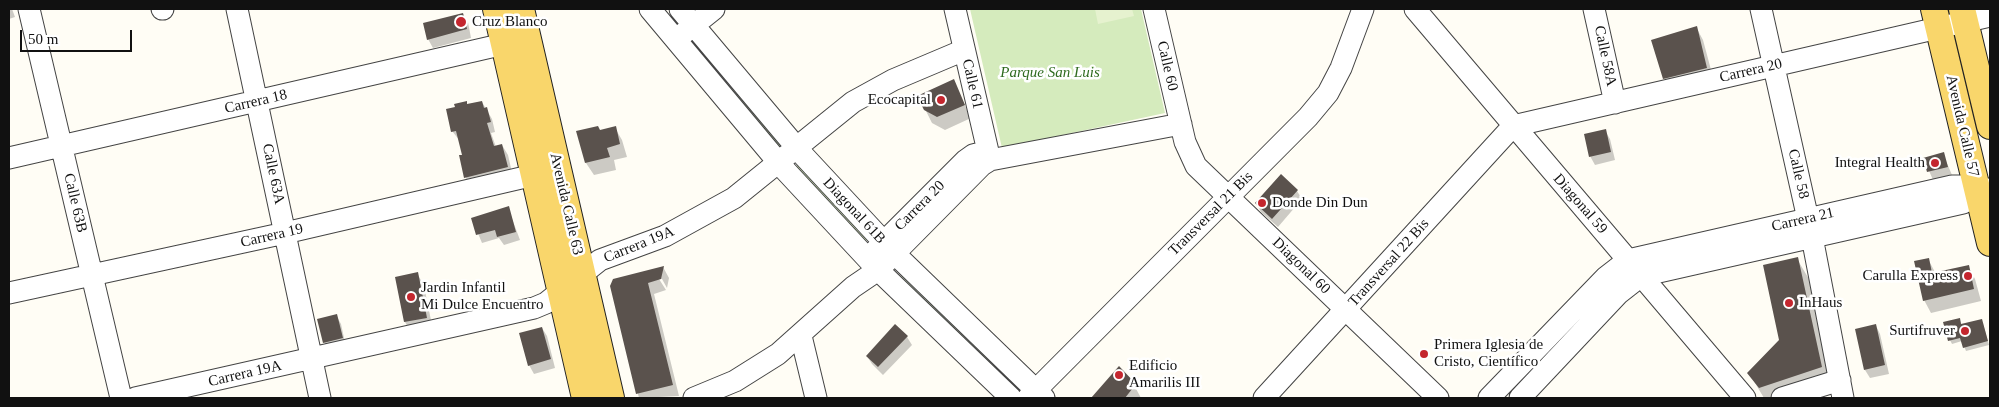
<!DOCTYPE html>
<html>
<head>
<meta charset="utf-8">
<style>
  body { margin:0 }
  #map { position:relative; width:1999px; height:407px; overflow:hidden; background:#fffdf5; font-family:"Times New Roman",serif }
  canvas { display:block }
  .frame { position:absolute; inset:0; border:10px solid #111; pointer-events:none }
  .scale { position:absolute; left:20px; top:30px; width:112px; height:22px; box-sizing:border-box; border:2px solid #111; border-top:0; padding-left:6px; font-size:15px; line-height:18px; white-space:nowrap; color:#111; -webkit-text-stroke:4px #fff; paint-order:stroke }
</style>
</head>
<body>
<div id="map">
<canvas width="1999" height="407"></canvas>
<div class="frame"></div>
<div class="scale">50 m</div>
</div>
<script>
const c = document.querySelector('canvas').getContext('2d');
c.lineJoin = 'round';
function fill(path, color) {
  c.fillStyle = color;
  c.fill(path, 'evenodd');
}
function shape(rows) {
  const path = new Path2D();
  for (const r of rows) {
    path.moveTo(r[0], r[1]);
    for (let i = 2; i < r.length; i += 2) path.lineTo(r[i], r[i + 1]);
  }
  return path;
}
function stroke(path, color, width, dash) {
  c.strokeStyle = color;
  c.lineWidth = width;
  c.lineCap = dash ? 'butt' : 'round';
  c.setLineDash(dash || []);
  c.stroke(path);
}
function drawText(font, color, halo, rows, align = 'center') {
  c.font = font + ' "Times New Roman",serif';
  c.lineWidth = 5;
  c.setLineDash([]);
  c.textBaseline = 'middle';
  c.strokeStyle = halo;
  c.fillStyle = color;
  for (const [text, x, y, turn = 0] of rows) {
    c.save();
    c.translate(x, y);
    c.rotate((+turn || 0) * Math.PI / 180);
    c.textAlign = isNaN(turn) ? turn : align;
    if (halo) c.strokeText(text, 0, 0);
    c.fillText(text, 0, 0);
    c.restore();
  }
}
fill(shape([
  [970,9,1141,9,1165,113,1002,148],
  [695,48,781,143,780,146,778,148],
  [798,165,868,239,866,241,795,167],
  [901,276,1019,388,1020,392,1016,394,902,282]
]), '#d5ebbd');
fill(shape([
  [1095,9,1132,9,1134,16,1098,24]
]), '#e6f2cf');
fill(shape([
  [9,9,12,9,15,17,9,19],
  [463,14,468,22,471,38,433,48,428,39],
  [1696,27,1703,40,1714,81,1671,91,1664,78],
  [953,81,971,118,945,130,932,123,925,109],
  [482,102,492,119,495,132,491,133,496,147,502,145,508,155,513,177,472,188,466,178,460,156,464,155,460,141,452,131,468,106],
  [615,128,622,140,627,157,614,160,616,170,594,175,586,163,578,132,600,132],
  [1605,131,1610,139,1615,160,1595,165,1590,156],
  [1943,154,1952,175,1933,180,1924,159],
  [1281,176,1297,191,1302,199,1278,227,1261,212,1256,203],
  [508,208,520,240,504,245,499,238,482,243,472,219],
  [1797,259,1809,279,1833,388,1802,398,1764,398,1749,373,1780,341],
  [1928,259,1936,274,1968,266,1975,279,1981,301,1931,313,1924,300],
  [663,267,669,278,667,288,662,279,659,279,666,290,654,294,679,396,639,398,611,286],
  [417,273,424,286,433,330,412,334,405,322,396,278],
  [336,315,341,324,346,347,329,351,324,342],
  [1959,319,1962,325,1983,324,1989,345,1966,351,1962,341,1952,344,1950,340],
  [1876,326,1880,334,1889,374,1870,378,1865,370],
  [542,328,547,336,555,368,534,374,529,365],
  [907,337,912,345,883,375,872,364,867,356],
  [1119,368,1134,385,1141,398,1093,398]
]), '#0003');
fill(shape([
  [463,13,467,29,427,40,423,23],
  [1697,26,1707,68,1663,79,1651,40],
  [954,79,965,105,937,117,924,110,917,96],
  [467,101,467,104,482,101,484,108,487,107,491,122,487,123,494,146,502,144,508,167,464,178,459,155,462,155,456,131,451,132,446,109,455,107,454,104],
  [598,126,600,130,616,126,620,144,607,148,610,157,585,163,576,131],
  [1606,129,1611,152,1589,157,1584,134],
  [1944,152,1948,167,1927,172,1923,158],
  [1281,174,1298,190,1272,219,1255,203],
  [509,206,516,232,497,237,495,230,476,235,471,218],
  [1798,257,1822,367,1759,388,1747,373,1779,340,1763,265],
  [1929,258,1932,273,1969,265,1974,289,1923,301,1914,261],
  [664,266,661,279,648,283,673,385,636,394,610,286,613,279],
  [418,272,427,318,404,322,395,277],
  [337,314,343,338,323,343,317,319],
  [1960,318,1961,324,1982,319,1988,341,1963,348,1960,338,1948,341,1943,322],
  [895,324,908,336,878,367,866,356],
  [1876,324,1885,365,1864,370,1855,329],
  [542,327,551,359,528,366,519,333],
  [1119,366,1136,384,1125,398,1091,398]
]), '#5a524d');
const minor = shape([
  [29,9,121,398],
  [162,9,163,9],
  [237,9,320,398],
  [650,9,784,169,878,270,1011,398],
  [680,9,802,154,895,254,1044,398],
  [955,9,990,160],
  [1154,9,1185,142,1196,166,1438,398],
  [1415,9,1745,398],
  [1594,9,1615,103],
  [1761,9,1812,237,1843,398],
  [684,33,714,9],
  [1513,126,1990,16],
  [9,158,504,44],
  [875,251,966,160,973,155,985,152],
  [9,293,285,233,534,175],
  [801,336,816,398],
  [135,398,534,308,546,303,600,260,665,236,734,198,853,102,893,80,964,50],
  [694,398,735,381,778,354,853,287,878,270,982,165,990,160,1181,124],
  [1028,398,1308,117,1328,93,1341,68,1363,9],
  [1264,398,1513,126],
  [1489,398,1606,277,1628,260,1952,186,1965,186,1978,191],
  [1520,398,1618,294,1641,276,1963,203,1978,191,1988,189],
  [1782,398,1840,380]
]);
const major = shape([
  [496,9,585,398],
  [521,9,611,398],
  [1934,9,1990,243],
  [1962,9,1990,126]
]);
stroke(minor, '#444', 23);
stroke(major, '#222', 28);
stroke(minor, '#fff', 21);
stroke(major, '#f9d66b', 26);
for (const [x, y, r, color] of [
  [461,22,6,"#c4262e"],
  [941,100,5,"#c4262e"],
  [1935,163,5,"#c4262e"],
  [1262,203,5,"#c4262e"],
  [1968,276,5,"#c4262e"],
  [411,297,5,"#c4262e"],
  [1789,303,5,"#c4262e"],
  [1965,331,5,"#c4262e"],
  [1424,354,5,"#c4262e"],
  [1119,375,5,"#c4262e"]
]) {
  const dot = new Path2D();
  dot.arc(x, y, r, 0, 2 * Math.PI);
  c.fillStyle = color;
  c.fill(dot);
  stroke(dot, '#fff', 2);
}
drawText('15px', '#111', '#fff', [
  ["Cruz Blanco",472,22],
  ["Ecocapital",931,100,"right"],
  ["Integral Health",1925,163,"right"],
  ["Donde Din Dun",1272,203],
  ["Carulla Express",1958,276,"right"],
  ["Jardin Infantil",421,288],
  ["Mi Dulce Encuentro",421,305],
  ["InHaus",1799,303],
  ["Surtifruver",1955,331,"right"],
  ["Primera Iglesia de",1434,345],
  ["Cristo, Científico",1434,362],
  ["Edificio",1129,366],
  ["Amarilis III",1129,383]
], 'left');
drawText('15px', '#111', '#fff', [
  ["Calle 58A",1605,56,78],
  ["Calle 60",1167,66,77],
  ["Carrera 20",1751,71,-13],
  ["Calle 61",972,84,77],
  ["Carrera 18",256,102,-13],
  ["Avenida Calle 57",1962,126,77],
  ["Calle 63A",273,174,78],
  ["Calle 58",1798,174,77],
  ["Calle 63B",75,203,77],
  ["Avenida Calle 63",566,204,77],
  ["Diagonal 59",1580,204,49],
  ["Carrera 20",920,206,-45],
  ["Diagonal 61B",854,211,47],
  ["Transversal 21 Bis",1211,214,-45],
  ["Carrera 21",1803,220,-13],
  ["Carrera 19",272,236,-13],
  ["Carrera 19A",639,245,-22],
  ["Transversal 22 Bis",1389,263,-48],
  ["Diagonal 60",1301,266,44],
  ["Carrera 19A",245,374,-13]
]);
drawText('italic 15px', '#2f6b1f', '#fff', [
  ["Parque San Luis",1050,73]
]);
</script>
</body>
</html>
